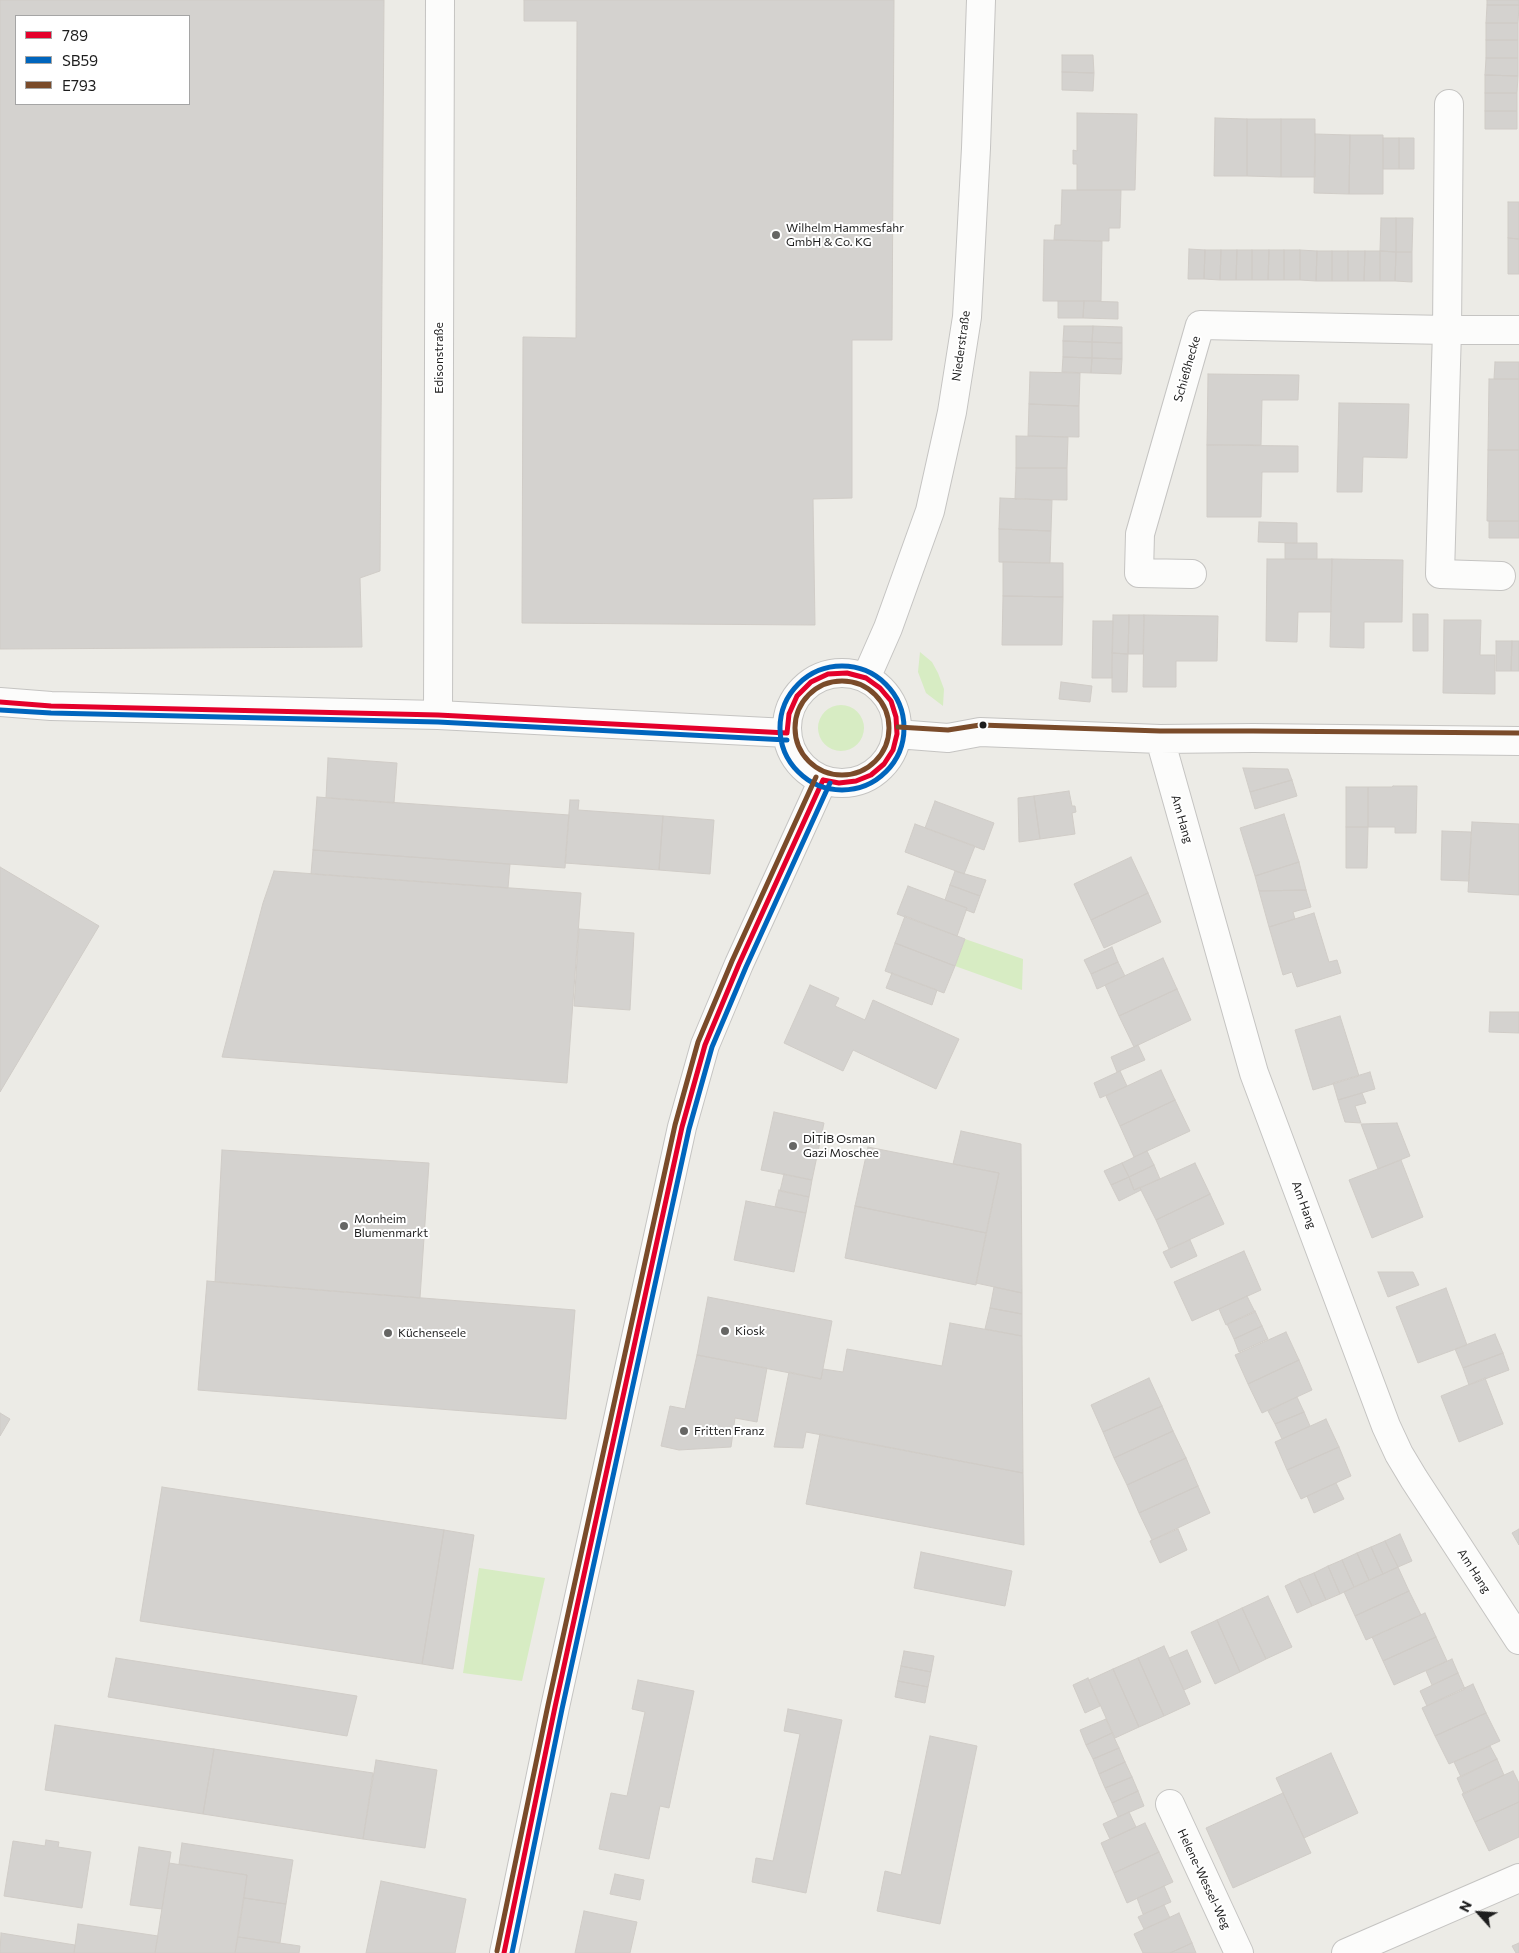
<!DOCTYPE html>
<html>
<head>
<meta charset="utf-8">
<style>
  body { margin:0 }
  #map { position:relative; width:1519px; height:1953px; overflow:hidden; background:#ecebe6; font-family:Commissioner,sans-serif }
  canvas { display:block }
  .legend { position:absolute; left:15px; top:15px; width:175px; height:90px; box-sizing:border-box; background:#fff; border:1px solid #a5a5a5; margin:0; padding:6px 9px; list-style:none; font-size:15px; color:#1e1e1e }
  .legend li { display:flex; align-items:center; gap:10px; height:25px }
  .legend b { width:25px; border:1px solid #a5a5a5 }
  .north { position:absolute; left:1454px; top:1888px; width:50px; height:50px; -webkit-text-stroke:4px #fff; paint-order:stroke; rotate:296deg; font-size:14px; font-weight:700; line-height:20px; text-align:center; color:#1e1e1e }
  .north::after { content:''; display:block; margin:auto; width:18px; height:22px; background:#1e1e1e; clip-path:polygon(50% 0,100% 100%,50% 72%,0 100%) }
</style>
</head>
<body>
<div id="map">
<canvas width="1519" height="1953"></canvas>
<ul class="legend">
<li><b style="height:6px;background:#e4002b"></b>789</li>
<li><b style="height:6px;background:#0065bd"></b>SB59</li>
<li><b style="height:6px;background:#7a4b2a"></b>E793</li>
</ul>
<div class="north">N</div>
</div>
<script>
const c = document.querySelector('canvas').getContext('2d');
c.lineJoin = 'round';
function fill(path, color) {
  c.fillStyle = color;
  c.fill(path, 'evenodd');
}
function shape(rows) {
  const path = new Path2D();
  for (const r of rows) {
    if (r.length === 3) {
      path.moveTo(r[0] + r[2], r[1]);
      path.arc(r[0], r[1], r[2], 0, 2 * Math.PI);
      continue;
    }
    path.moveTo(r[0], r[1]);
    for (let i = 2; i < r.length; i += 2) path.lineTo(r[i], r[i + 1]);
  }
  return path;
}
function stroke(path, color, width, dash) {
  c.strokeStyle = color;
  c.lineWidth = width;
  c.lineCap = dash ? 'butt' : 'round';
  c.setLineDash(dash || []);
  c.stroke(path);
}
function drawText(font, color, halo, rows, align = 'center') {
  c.font = font + ' Commissioner,sans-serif';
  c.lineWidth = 4;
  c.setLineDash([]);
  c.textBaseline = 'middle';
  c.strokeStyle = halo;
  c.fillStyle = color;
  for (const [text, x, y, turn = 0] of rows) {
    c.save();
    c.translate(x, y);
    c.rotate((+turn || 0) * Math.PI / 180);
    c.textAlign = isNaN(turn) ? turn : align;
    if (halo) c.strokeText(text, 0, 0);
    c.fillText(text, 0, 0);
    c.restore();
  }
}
fill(shape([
  [920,652,932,662,938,673,944,689,943,706,926,693,918,672],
  [841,728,23],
  [965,939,1023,959,1022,990,955,966],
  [479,1568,545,1578,522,1681,463,1673]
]), '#d7ecc3');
const building = shape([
  [0,0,384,0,380,571,360,578,362,647,0,649,0,0],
  [16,16,189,16,189,104,16,104,16,16],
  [524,0,894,0,892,340,852,340,852,498,813,499,815,625,522,623,523,337,576,338,577,21,524,21,524,0],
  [1487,0,1519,0,1519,5,1487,5,1487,0],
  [1487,5,1519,5,1518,23,1486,23,1487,5],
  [1486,23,1518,23,1518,40,1486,40,1486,23],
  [1486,40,1518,40,1518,58,1486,58,1486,40],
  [1062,55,1093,55,1094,73,1062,72,1062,55],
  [1486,58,1518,58,1518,76,1485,75,1486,58],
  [1062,72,1094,73,1093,91,1062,90,1062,72],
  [1485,75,1518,76,1517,93,1485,93,1485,75],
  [1485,93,1517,93,1517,111,1485,111,1485,93],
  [1485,111,1517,111,1517,129,1485,129,1485,111],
  [1077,113,1137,114,1135,190,1077,190,1077,164,1073,164,1073,150,1077,151,1077,113],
  [1215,118,1247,119,1247,176,1214,176,1215,118],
  [1247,119,1281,119,1281,177,1247,176,1247,119],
  [1281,119,1315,119,1315,177,1281,177,1281,119],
  [1315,134,1350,135,1349,194,1314,193,1315,134],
  [1350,135,1383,135,1383,194,1349,194,1350,135],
  [1383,138,1399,138,1399,169,1383,169,1383,138],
  [1399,138,1414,138,1414,169,1399,169,1399,138],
  [1062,190,1121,190,1120,228,1109,228,1109,241,1054,240,1055,225,1061,225,1062,190],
  [1508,202,1519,202,1519,239,1508,238,1508,202],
  [1381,218,1396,218,1396,252,1380,251,1381,218],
  [1396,218,1413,218,1412,252,1396,252,1396,218],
  [1508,238,1519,239,1519,274,1508,274,1508,238],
  [1044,240,1102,241,1101,301,1043,301,1044,240],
  [1189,249,1205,250,1204,279,1188,279,1189,249],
  [1205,250,1221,250,1220,280,1204,279,1205,250],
  [1221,250,1237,250,1236,280,1220,280,1221,250],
  [1237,250,1252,250,1252,280,1236,280,1237,250],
  [1252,250,1269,250,1268,280,1252,280,1252,250],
  [1269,250,1284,250,1284,280,1268,280,1269,250],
  [1284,250,1300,250,1300,280,1284,280,1284,250],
  [1300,250,1317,251,1316,281,1300,280,1300,250],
  [1317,251,1332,251,1332,281,1316,281,1317,251],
  [1332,251,1348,251,1348,281,1332,281,1332,251],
  [1348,251,1365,251,1364,281,1348,281,1348,251],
  [1365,251,1380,251,1380,281,1364,281,1365,251],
  [1380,251,1396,252,1395,281,1380,281,1380,251],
  [1396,252,1412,252,1412,282,1395,281,1396,252],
  [1058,301,1084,301,1083,318,1058,318,1058,301],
  [1084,301,1118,302,1118,319,1083,318,1084,301],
  [1064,326,1093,326,1092,342,1063,341,1064,326],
  [1093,326,1122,327,1122,343,1092,342,1093,326],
  [1063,341,1092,342,1092,358,1063,357,1063,341],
  [1092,342,1122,343,1122,359,1092,358,1092,342],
  [1063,357,1092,358,1091,373,1062,372,1063,357],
  [1092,358,1122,359,1121,374,1091,373,1092,358],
  [1495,362,1519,362,1519,379,1494,379,1495,362],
  [1030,372,1080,373,1079,406,1029,404,1030,372],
  [1208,374,1299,375,1298,400,1262,400,1261,445,1207,445,1208,374],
  [1489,379,1519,379,1519,450,1488,450,1489,379],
  [1339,403,1409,404,1407,458,1363,457,1362,492,1337,492,1339,403],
  [1029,404,1079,406,1079,437,1028,436,1029,404],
  [1016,436,1068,437,1067,468,1016,468,1016,436],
  [1207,445,1298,446,1298,472,1262,472,1261,517,1207,517,1207,445],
  [1488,450,1519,450,1519,521,1487,521,1488,450],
  [1016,468,1067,468,1067,500,1015,499,1016,468],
  [1000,498,1052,500,1051,531,999,529,1000,498],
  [1489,521,1519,521,1519,538,1489,538,1489,521],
  [1259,522,1297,523,1297,543,1258,542,1259,522],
  [999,529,1051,531,1050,563,999,562,999,529],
  [1285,543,1317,543,1317,559,1285,559,1285,543],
  [1267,559,1332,559,1331,612,1298,612,1297,642,1266,641,1267,559],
  [1332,559,1403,560,1402,622,1364,622,1364,648,1330,647,1332,559],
  [1003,562,1063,563,1063,597,1003,596,1003,562],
  [1003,596,1063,597,1062,645,1002,645,1003,596],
  [1413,614,1428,614,1428,651,1413,651,1413,614],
  [1113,615,1129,615,1128,654,1112,653,1113,615],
  [1129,615,1144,615,1143,654,1128,654,1129,615],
  [1144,615,1218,616,1217,661,1176,661,1176,687,1143,687,1144,615],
  [1444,620,1481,620,1480,655,1495,655,1495,694,1443,693,1444,620],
  [1093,621,1113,621,1112,678,1092,678,1093,621],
  [1496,641,1512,641,1511,671,1496,671,1496,641],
  [1512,641,1519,641,1519,671,1511,671,1512,641],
  [1112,653,1128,654,1127,692,1112,692,1112,653],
  [1061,682,1092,686,1090,702,1059,699,1061,682],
  [328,758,397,763,394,803,326,798,328,758],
  [1243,768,1288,769,1292,780,1250,792,1243,768],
  [1292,780,1297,796,1255,809,1250,792,1292,780],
  [1393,786,1417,786,1416,833,1395,833,1395,827,1368,827,1368,787,1392,787,1393,786],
  [1346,787,1368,787,1368,827,1346,827,1346,787],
  [1069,791,1072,806,1075,806,1076,812,1072,813,1075,834,1040,839,1034,796,1069,791],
  [1034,796,1040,839,1019,842,1018,798,1034,796],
  [317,797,569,815,565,868,313,850,317,797],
  [570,800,579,800,578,810,663,816,659,870,565,863,570,800],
  [935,801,994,823,984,850,925,828,935,801],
  [1284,814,1299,862,1255,876,1240,828,1284,814],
  [663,816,714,820,710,874,659,870,663,816],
  [1472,822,1519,824,1519,895,1468,892,1472,822],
  [915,824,975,846,964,874,905,852,915,824],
  [1346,827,1368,827,1367,868,1346,868,1346,827],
  [1442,831,1471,832,1469,881,1441,880,1442,831],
  [313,850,510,864,508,888,311,874,313,850],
  [1131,857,1148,893,1091,920,1074,884,1131,857],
  [1299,862,1306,890,1259,891,1255,876,1299,862],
  [0,867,99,926,0,1092,0,867],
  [274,871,581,893,567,1083,222,1057,263,903,274,871],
  [955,871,986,880,980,896,950,885,955,871],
  [950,885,980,896,974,913,966,910,967,908,945,900,950,885],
  [908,886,967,908,957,936,897,914,908,886],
  [1306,890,1311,907,1293,912,1295,919,1269,927,1259,891,1306,890],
  [1148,893,1161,922,1104,948,1091,920,1148,893],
  [1314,913,1329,962,1337,960,1341,973,1297,987,1292,972,1283,975,1269,927,1314,913],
  [905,916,965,939,955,966,895,943,905,916],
  [579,929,634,933,630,1010,574,1006,579,929],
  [895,943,955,966,944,993,885,971,895,943],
  [1112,947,1118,962,1091,974,1084,960,1112,947],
  [1163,958,1177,989,1119,1016,1105,985,1163,958],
  [1118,962,1125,976,1097,989,1091,974,1118,962],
  [892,973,937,990,932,1005,886,988,892,973],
  [810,985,839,998,835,1006,865,1020,873,1000,959,1039,936,1089,853,1050,843,1071,784,1043,810,985],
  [1177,989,1191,1020,1134,1047,1119,1016,1177,989],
  [1490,1012,1519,1012,1519,1033,1489,1032,1490,1012],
  [1340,1016,1359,1076,1313,1090,1295,1030,1340,1016],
  [1138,1045,1145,1060,1117,1072,1111,1057,1138,1045],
  [1161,1070,1175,1100,1120,1126,1106,1096,1161,1070],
  [1120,1071,1127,1086,1100,1098,1094,1083,1120,1071],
  [1370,1072,1375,1089,1338,1100,1333,1083,1370,1072],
  [1362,1093,1366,1103,1355,1106,1361,1123,1345,1122,1338,1100,1362,1093],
  [1175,1100,1190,1131,1134,1157,1120,1126,1175,1100],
  [774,1112,824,1123,812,1180,761,1170,774,1112],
  [1397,1123,1410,1156,1378,1169,1361,1124,1397,1123],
  [961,1131,1021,1144,1022,1293,976,1283,999,1173,953,1164,961,1131],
  [868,1147,999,1173,986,1233,855,1206,868,1147],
  [222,1150,429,1163,420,1298,215,1282,222,1150],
  [1147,1151,1154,1165,1129,1177,1122,1163,1147,1151],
  [1401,1160,1423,1217,1372,1238,1349,1180,1401,1160],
  [1122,1163,1129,1177,1111,1185,1104,1171,1122,1163],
  [1195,1163,1210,1194,1156,1220,1140,1188,1195,1163],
  [1154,1165,1160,1179,1134,1190,1129,1177,1154,1165],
  [784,1174,812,1180,809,1197,780,1191,784,1174],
  [1129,1177,1134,1190,1140,1187,1141,1190,1119,1201,1111,1185,1129,1177],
  [779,1190,809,1197,806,1213,775,1207,779,1190],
  [1210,1194,1224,1224,1169,1249,1156,1220,1210,1194],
  [746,1201,806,1213,794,1272,734,1260,746,1201],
  [855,1206,986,1233,976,1285,845,1258,855,1206],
  [1190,1240,1197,1256,1171,1268,1163,1252,1190,1240],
  [1244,1251,1261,1290,1192,1321,1174,1282,1244,1251],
  [1378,1272,1413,1272,1419,1285,1388,1297,1378,1272],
  [207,1281,575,1310,566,1419,198,1390,207,1281],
  [994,1287,1022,1293,1022,1314,990,1308,994,1287],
  [1446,1288,1467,1345,1418,1363,1396,1307,1446,1288],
  [1247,1296,1255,1312,1226,1325,1219,1309,1247,1296],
  [708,1297,832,1321,821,1379,697,1355,708,1297],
  [990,1308,1022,1314,1022,1336,985,1329,990,1308],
  [1255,1311,1262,1326,1234,1339,1227,1324,1255,1311],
  [950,1323,1022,1336,1023,1473,806,1432,803,1448,774,1447,789,1372,821,1379,823,1369,843,1372,847,1349,942,1366,950,1323],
  [1262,1326,1268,1339,1239,1352,1234,1339,1262,1326],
  [1286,1332,1299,1360,1248,1384,1235,1355,1286,1332],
  [1495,1334,1503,1353,1463,1368,1455,1349,1495,1334],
  [1503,1353,1509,1370,1469,1385,1463,1368,1503,1353],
  [697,1355,767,1368,757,1422,735,1418,731,1447,679,1450,661,1446,670,1406,685,1409,697,1355],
  [1299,1360,1312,1390,1262,1413,1248,1384,1299,1360],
  [1149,1378,1162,1406,1103,1432,1091,1405,1149,1378],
  [1485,1378,1503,1424,1459,1442,1441,1396,1485,1378],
  [1297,1397,1304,1412,1275,1424,1268,1411,1297,1397],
  [1162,1406,1173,1431,1114,1458,1103,1432,1162,1406],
  [1304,1412,1310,1426,1282,1439,1275,1424,1304,1412],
  [0,1413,10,1419,0,1436,0,1413],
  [1326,1419,1339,1447,1287,1470,1275,1442,1326,1419],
  [1173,1431,1186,1458,1127,1485,1114,1458,1173,1431],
  [820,1434,1023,1473,1024,1545,806,1504,820,1434],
  [1339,1447,1351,1476,1301,1499,1287,1470,1339,1447],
  [1186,1458,1198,1486,1139,1513,1127,1485,1186,1458],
  [1336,1483,1344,1499,1314,1513,1307,1496,1336,1483],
  [1198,1486,1210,1513,1152,1540,1139,1513,1198,1486],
  [162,1487,444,1530,422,1664,140,1621,162,1487],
  [1178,1529,1187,1550,1160,1563,1150,1541,1178,1529],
  [1519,1529,1519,1545,1512,1533,1519,1529],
  [444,1530,474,1535,453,1669,422,1664,444,1530],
  [1400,1534,1412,1561,1398,1567,1385,1541,1400,1534],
  [1385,1541,1398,1567,1383,1574,1371,1547,1385,1541],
  [1371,1547,1383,1574,1369,1580,1357,1553,1371,1547],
  [921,1552,1012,1571,1005,1606,914,1588,921,1552],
  [1357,1553,1369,1580,1354,1587,1342,1560,1357,1553],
  [1342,1560,1354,1587,1340,1594,1328,1566,1342,1560],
  [1328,1566,1340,1594,1326,1600,1314,1573,1328,1566],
  [1398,1567,1409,1591,1355,1616,1344,1592,1398,1567],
  [1314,1573,1326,1600,1312,1606,1299,1579,1314,1573],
  [1299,1579,1312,1606,1297,1613,1285,1586,1299,1579],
  [1409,1591,1421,1615,1366,1640,1355,1616,1409,1591],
  [1268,1596,1292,1647,1266,1659,1242,1608,1268,1596],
  [1242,1608,1266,1659,1240,1672,1217,1620,1242,1608],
  [1425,1613,1436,1637,1383,1661,1372,1637,1425,1613],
  [1217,1620,1240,1672,1215,1684,1191,1632,1217,1620],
  [1436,1637,1447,1661,1394,1685,1383,1661,1436,1637],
  [1164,1646,1190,1704,1164,1716,1138,1658,1164,1646],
  [1187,1650,1201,1682,1184,1690,1169,1658,1187,1650],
  [904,1651,934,1656,931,1672,901,1666,904,1651],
  [116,1658,357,1696,347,1736,108,1697,116,1658],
  [1138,1658,1164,1716,1139,1727,1113,1669,1138,1658],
  [1452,1659,1458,1673,1432,1685,1426,1671,1452,1659],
  [901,1666,931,1672,928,1687,898,1681,901,1666],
  [1113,1669,1139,1727,1115,1738,1089,1680,1113,1669],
  [1458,1673,1465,1689,1427,1706,1420,1691,1458,1673],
  [1088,1678,1100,1706,1085,1713,1073,1685,1088,1678],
  [638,1680,694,1691,669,1808,660,1806,649,1859,599,1849,611,1793,627,1796,645,1712,632,1709,638,1680],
  [898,1681,928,1687,925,1703,895,1697,898,1681],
  [1473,1684,1486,1713,1435,1736,1422,1708,1473,1684],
  [788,1709,842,1720,806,1893,752,1882,756,1858,773,1861,800,1734,784,1731,788,1709],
  [1486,1713,1500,1741,1449,1764,1435,1736,1486,1713],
  [1106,1719,1112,1733,1086,1745,1080,1730,1106,1719],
  [55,1725,214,1749,203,1814,45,1790,55,1725],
  [1112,1733,1119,1748,1093,1759,1086,1745,1112,1733],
  [930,1736,977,1746,940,1924,877,1911,885,1871,901,1875,930,1736],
  [1490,1746,1497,1759,1461,1777,1454,1762,1490,1746],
  [1119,1748,1125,1762,1099,1774,1093,1759,1119,1748],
  [214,1749,373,1773,363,1839,203,1814,214,1749],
  [1331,1753,1358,1813,1304,1838,1276,1778,1331,1753],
  [1497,1759,1504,1775,1464,1794,1457,1778,1497,1759],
  [376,1760,437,1770,425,1848,363,1839,376,1760],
  [1125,1762,1132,1777,1105,1788,1099,1774,1125,1762],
  [1513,1771,1519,1783,1519,1802,1475,1822,1462,1794,1513,1771],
  [1132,1777,1138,1791,1112,1803,1105,1788,1132,1777],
  [1138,1791,1144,1806,1118,1817,1112,1803,1138,1791],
  [1283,1793,1311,1853,1233,1888,1206,1828,1283,1793],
  [1519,1802,1519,1837,1489,1851,1475,1822,1519,1802],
  [1129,1812,1136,1827,1110,1839,1103,1824,1129,1812],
  [1145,1823,1159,1852,1114,1873,1101,1843,1145,1823],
  [46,1840,59,1842,58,1847,91,1852,82,1908,4,1896,13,1841,45,1846,46,1840],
  [182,1843,293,1860,286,1904,244,1898,247,1875,179,1864,182,1843],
  [139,1847,171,1852,162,1909,130,1905,139,1847],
  [1159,1852,1173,1882,1127,1903,1114,1873,1159,1852],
  [169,1863,247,1875,235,1953,155,1953,169,1863],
  [615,1874,644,1880,640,1900,610,1894,615,1874],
  [381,1881,466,1899,455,1953,366,1953,381,1881],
  [1164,1886,1171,1902,1143,1914,1137,1898,1164,1886],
  [244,1898,286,1904,280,1943,238,1937,244,1898],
  [1164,1905,1170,1918,1144,1929,1138,1917,1164,1905],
  [584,1911,637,1922,630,1953,575,1953,584,1911],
  [1179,1913,1192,1943,1170,1953,1143,1953,1134,1934,1179,1913],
  [78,1924,158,1936,155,1953,74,1953,78,1924],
  [1,1933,75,1945,74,1953,0,1953,1,1933],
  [238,1937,300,1946,299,1953,235,1953,238,1937],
  [1192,1943,1196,1953,1170,1953,1192,1943],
  [1519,1943,1519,1953,1516,1953,1512,1946,1519,1943]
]);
fill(building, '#d4d2cf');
stroke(building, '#d0ccc7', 1);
const minor = shape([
  [1449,104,1447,330,1440,574,1501,576],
  [1192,574,1139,573,1140,534,1200,325,1447,330,1519,330],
  [842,728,55],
  [866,678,888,628,930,511,952,412,967,317,976,148,981,0],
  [0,702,51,706,438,715,787,733],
  [438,715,440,0],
  [897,734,948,738,980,732,1160,739,1253,738,1519,741],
  [1160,739,1254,1073,1386,1426,1399,1454,1414,1479,1519,1640],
  [1170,1804,1239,1953],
  [504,1953,555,1707,682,1127,705,1045,739,964,823,780],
  [1346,1953,1519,1878]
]);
stroke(minor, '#c5c4c2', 30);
stroke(minor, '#fcfcfb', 28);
stroke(shape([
  [0,702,51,706,438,715,787,733],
  [787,733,789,714,797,696,811,682,828,674,847,673,866,678,880,688,891,701,896,717,897,734,893,750,884,764,871,775,856,781,839,783,823,780],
  [504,1953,555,1707,682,1127,705,1045,739,964,823,780]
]), '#e4002b', 5);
stroke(shape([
  [842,728,62],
  [0,710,51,713,438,722,787,740],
  [512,1953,562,1709,689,1129,712,1047,746,967,830,783]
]), '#0065bd', 5);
stroke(shape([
  [842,728,47],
  [898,727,948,730,980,725,1160,731,1253,731,1519,733],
  [497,1951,548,1705,675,1125,698,1042,732,961,816,777]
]), '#7a4b2a', 5);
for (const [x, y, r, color] of [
  [776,235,5,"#666664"],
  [983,725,4.5,"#1e1e1e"],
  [793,1146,5,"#666664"],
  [344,1226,5,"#666664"],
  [725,1331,5,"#666664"],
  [388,1333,5,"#666664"],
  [684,1431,5,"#666664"]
]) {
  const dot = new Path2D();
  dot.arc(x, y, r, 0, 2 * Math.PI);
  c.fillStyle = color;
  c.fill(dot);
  stroke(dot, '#fff', 2);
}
drawText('12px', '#1e1e1e', '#fff', [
  ["Wilhelm Hammesfahr",786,228],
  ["GmbH & Co. KG",786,242],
  ["DİTİB Osman",803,1139],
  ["Gazi Moschee",803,1153],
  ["Monheim",354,1219],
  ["Blumenmarkt",354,1233],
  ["Kiosk",735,1331],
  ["Küchenseele",398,1333],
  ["Fritten Franz",694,1431]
], 'left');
drawText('12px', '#1e1e1e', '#fff', [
  ["Niederstraße",961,346,-82],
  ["Edisonstraße",439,358,-90],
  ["Schießhecke",1187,369,-74],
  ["Am Hang",1182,819,74],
  ["Am Hang",1304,1205,70],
  ["Am Hang",1474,1571,57],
  ["Helene-Wessel-Weg",1204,1879,65]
]);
</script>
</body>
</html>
